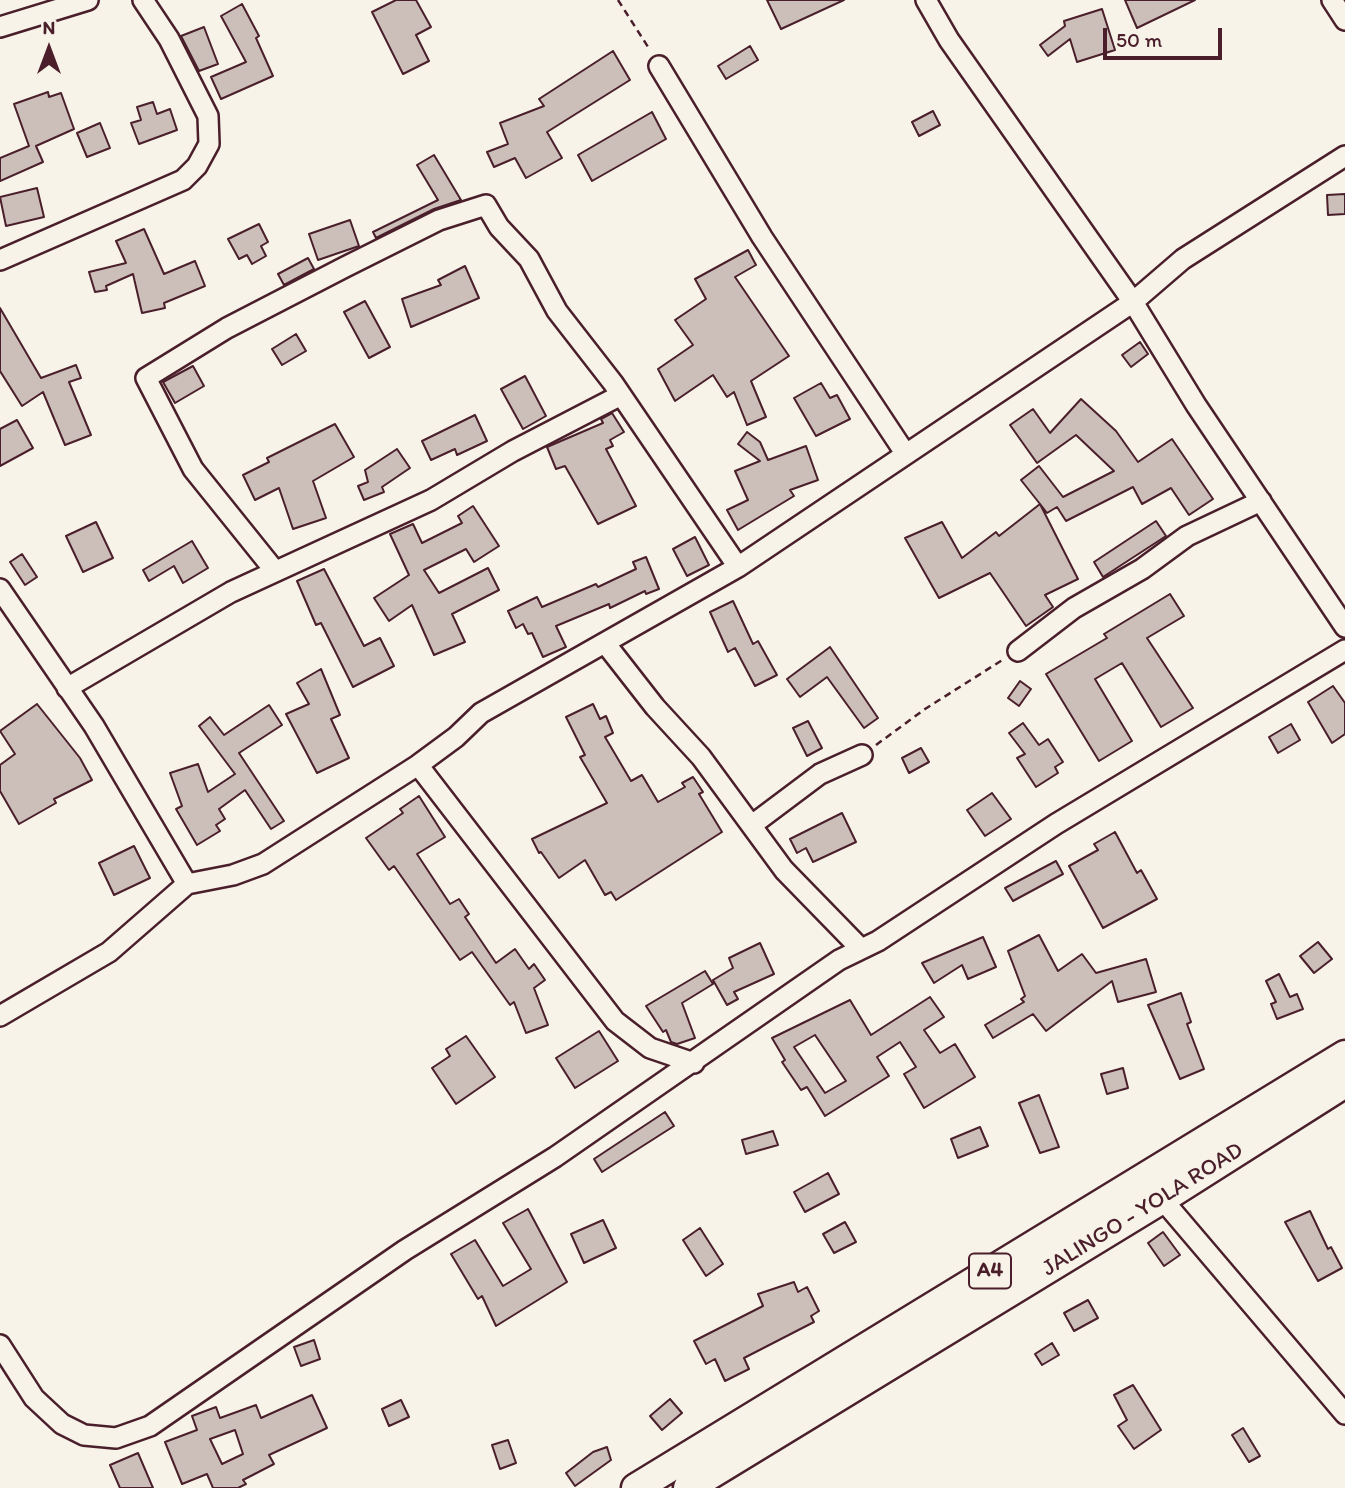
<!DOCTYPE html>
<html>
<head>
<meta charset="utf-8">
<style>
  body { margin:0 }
  #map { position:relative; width:1345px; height:1488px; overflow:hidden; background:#f7f3e8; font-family:Itim,sans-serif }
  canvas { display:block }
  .north { position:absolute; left:14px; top:14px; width:70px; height:70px; -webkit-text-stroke:5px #f7f3e8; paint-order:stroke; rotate:0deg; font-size:19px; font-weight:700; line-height:28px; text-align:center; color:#4a1f2b }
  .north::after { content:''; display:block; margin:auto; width:24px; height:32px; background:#4a1f2b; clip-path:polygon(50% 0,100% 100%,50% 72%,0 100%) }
  .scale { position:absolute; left:1103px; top:28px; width:119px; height:32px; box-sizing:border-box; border:4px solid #4a1f2b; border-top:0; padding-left:9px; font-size:21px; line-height:24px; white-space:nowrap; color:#4a1f2b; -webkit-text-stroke:5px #f7f3e8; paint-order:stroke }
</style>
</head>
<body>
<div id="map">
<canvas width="1345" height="1488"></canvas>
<div class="north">N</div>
<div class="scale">50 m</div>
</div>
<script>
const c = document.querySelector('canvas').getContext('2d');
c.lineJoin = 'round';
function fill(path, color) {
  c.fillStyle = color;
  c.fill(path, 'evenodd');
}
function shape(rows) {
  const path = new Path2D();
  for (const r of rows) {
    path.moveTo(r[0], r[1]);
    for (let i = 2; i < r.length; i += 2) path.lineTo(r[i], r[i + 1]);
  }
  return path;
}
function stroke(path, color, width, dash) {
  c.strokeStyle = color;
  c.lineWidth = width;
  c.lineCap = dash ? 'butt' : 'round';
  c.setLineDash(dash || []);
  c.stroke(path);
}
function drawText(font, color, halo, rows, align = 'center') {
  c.font = font + ' Itim,sans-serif';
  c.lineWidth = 7;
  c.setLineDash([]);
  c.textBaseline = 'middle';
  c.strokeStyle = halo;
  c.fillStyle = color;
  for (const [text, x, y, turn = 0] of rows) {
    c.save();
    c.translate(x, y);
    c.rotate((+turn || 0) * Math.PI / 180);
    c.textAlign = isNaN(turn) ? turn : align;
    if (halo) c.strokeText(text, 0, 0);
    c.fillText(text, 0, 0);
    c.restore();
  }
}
const building = shape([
  [396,0,416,0,431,27,416,35,429,61,403,74,372,12,396,0],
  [767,0,844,0,781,29,767,0],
  [1125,0,1195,0,1137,28,1125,0],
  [242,4,259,36,256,38,273,76,221,99,211,77,246,62,221,16,242,4],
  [1102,9,1115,50,1077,62,1070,39,1048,56,1040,45,1065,26,1064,21,1102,9],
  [204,27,218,64,199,71,181,36,204,27],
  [750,46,758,60,726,79,718,66,750,46],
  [613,51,630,80,547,132,562,158,526,178,515,158,494,167,487,152,508,144,500,123,544,106,539,99,613,51],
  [48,92,49,97,61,93,74,129,36,146,43,162,0,181,0,158,29,146,14,104,48,92],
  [153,102,157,114,170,109,177,130,139,144,131,123,141,120,137,107,153,102],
  [933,111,940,125,919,136,912,122,933,111],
  [652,112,666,139,592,181,578,155,652,112],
  [100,123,110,148,87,157,77,133,100,123],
  [434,155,461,200,434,209,376,238,373,232,438,200,417,165,434,155],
  [37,188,44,217,6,226,0,197,37,188],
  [1345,194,1345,214,1328,215,1327,195,1345,194],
  [350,220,359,246,318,260,309,234,350,220],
  [259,224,268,242,261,246,266,256,252,264,247,255,239,259,228,239,259,224],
  [144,229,164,274,195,261,205,286,164,303,165,308,142,313,133,274,106,286,107,290,95,292,89,272,126,263,116,241,144,229],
  [748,250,756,265,735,277,789,356,751,381,766,417,747,425,734,392,727,397,713,375,675,401,658,369,693,345,675,320,706,299,695,279,748,250],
  [308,258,314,269,284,285,278,274,308,258],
  [465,266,479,298,411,327,402,299,441,285,438,280,465,266],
  [365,301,390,347,369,358,344,312,365,301],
  [0,308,41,378,76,365,81,378,69,382,91,435,65,445,43,392,22,406,0,371,0,308],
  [296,334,306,351,282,365,272,349,296,334],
  [1140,342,1148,354,1131,367,1122,355,1140,342],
  [193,366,204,386,175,403,163,382,193,366],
  [525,376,546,416,523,429,501,389,525,376],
  [821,383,830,398,837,395,850,419,816,436,794,398,821,383],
  [1081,399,1116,431,1138,462,1172,439,1213,499,1189,515,1171,488,1142,504,1133,487,1066,521,1057,507,1047,513,1040,504,1078,579,1045,595,1053,607,1026,626,990,573,939,598,905,538,942,522,962,558,996,532,999,536,1040,504,1021,480,1039,466,1063,497,1114,471,1076,435,1037,463,1010,425,1033,409,1050,433,1081,399],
  [612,413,624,432,610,440,613,446,606,449,636,506,598,524,565,466,556,469,547,447,603,423,601,419,612,413],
  [475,415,487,441,457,455,455,449,431,460,422,441,475,415],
  [17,420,33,448,0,466,0,429,17,420],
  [335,424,354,457,313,481,326,518,293,529,279,488,255,500,243,475,269,462,267,458,335,424],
  [747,432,760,442,768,460,806,446,818,480,790,490,794,496,738,530,727,510,748,500,735,471,760,461,738,444,747,432],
  [397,449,410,468,382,487,384,492,364,500,358,486,368,482,365,470,397,449],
  [473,506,499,546,474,562,466,549,424,570,439,593,488,568,499,590,452,614,465,642,434,655,412,605,389,621,374,598,409,575,390,534,413,524,422,543,462,523,458,516,473,506],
  [1156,521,1166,536,1103,577,1094,562,1156,521],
  [96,522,113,558,83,572,66,536,96,522],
  [695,537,709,565,687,576,673,549,695,537],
  [192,541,208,568,183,583,174,566,149,581,143,570,192,541],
  [22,554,37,577,25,585,10,562,22,554],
  [646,557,659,589,646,594,645,591,610,608,609,604,556,626,566,647,543,657,532,633,528,634,523,624,516,628,508,611,537,597,542,607,596,584,598,587,636,569,633,562,646,557],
  [324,569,364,646,380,638,394,666,353,687,321,623,316,625,297,581,324,569],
  [1170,594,1184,616,1147,638,1193,708,1161,727,1122,663,1095,679,1132,741,1099,761,1046,674,1107,638,1104,634,1170,594],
  [733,601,753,644,758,641,777,675,755,686,735,648,728,652,710,612,733,601],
  [830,647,878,718,864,728,827,677,800,697,787,679,830,647],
  [321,669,340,715,331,719,349,758,317,773,286,714,309,704,297,683,321,669],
  [1020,681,1031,689,1019,706,1008,698,1020,681],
  [1333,686,1345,703,1345,734,1332,743,1308,702,1333,686],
  [37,704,80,758,92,780,54,799,56,803,19,824,0,791,0,765,15,754,0,731,37,704],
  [593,704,600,719,606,716,613,733,605,737,631,781,642,775,658,802,685,787,682,783,693,777,703,792,699,794,722,832,616,900,611,892,605,895,585,860,559,878,541,852,539,853,532,839,607,803,580,757,585,755,566,717,593,704],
  [269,705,282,725,239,753,284,821,271,829,245,790,219,809,225,819,216,825,220,831,197,845,176,809,182,806,170,773,198,764,208,792,235,774,199,726,210,717,224,735,269,705],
  [808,721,822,748,807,756,793,728,808,721],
  [1023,723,1039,745,1048,739,1063,762,1055,767,1058,773,1036,787,1017,758,1025,754,1009,733,1023,723],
  [1291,724,1300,740,1278,753,1269,737,1291,724],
  [921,748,929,762,909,773,902,758,921,748],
  [992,793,1011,819,985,836,967,810,992,793],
  [419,796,445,837,417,854,450,904,459,899,469,914,465,917,496,963,515,949,529,969,534,964,545,980,534,988,548,1025,526,1033,514,1002,510,1005,472,952,460,960,394,866,389,870,366,838,403,813,400,809,419,796],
  [842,813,856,842,813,862,806,848,797,853,790,839,842,813],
  [1115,832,1137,873,1141,870,1157,899,1103,928,1069,866,1098,850,1094,844,1115,832],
  [134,846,150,878,114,895,99,863,134,846],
  [1056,861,1063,874,1013,901,1005,888,1056,861],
  [1039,935,1058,971,1082,954,1096,973,1146,959,1156,992,1118,1002,1112,981,1046,1031,1033,1014,993,1038,985,1025,1024,1002,1021,999,1025,996,1008,951,1039,935],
  [983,937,996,967,968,979,962,965,934,983,922,963,983,937],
  [1318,942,1332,959,1314,973,1300,956,1318,942],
  [760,943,774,974,734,992,738,999,727,1005,713,980,733,968,729,958,760,943],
  [705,971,713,984,682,1003,695,1038,677,1044,671,1042,666,1030,663,1032,646,1006,705,971],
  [1279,974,1290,997,1297,994,1303,1009,1277,1019,1271,1004,1276,1002,1266,981,1279,974],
  [1181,993,1191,1022,1187,1024,1204,1069,1180,1079,1148,1005,1181,993],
  [930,997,944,1017,924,1030,940,1053,955,1044,975,1077,924,1108,904,1074,916,1067,900,1042,877,1057,889,1076,825,1116,807,1087,801,1090,782,1062,785,1060,772,1038,850,1000,871,1035,930,997],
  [815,1035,846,1081,825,1093,794,1047,815,1035],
  [599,1031,618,1061,575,1088,556,1058,599,1031],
  [466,1036,495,1077,456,1104,432,1068,450,1056,446,1049,466,1036],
  [1123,1068,1128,1088,1107,1094,1101,1074,1123,1068],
  [1039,1095,1059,1147,1040,1153,1019,1103,1039,1095],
  [665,1112,674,1126,602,1172,594,1159,665,1112],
  [980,1127,988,1146,958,1158,951,1139,980,1127],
  [773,1131,778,1145,746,1154,742,1140,773,1131],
  [828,1173,839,1194,805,1212,794,1192,828,1173],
  [528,1209,567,1282,496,1326,482,1296,478,1299,451,1254,475,1240,503,1286,531,1269,503,1223,528,1209],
  [1310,1211,1328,1249,1331,1247,1342,1268,1318,1281,1285,1222,1310,1211],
  [603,1220,616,1248,584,1263,571,1234,603,1220],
  [845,1222,856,1242,834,1253,823,1234,845,1222],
  [700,1228,723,1264,706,1276,683,1240,700,1228],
  [1163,1232,1180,1255,1164,1266,1148,1243,1163,1232],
  [794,1282,798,1292,807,1287,819,1311,811,1316,814,1322,744,1358,749,1369,725,1381,715,1359,706,1364,694,1341,763,1306,758,1294,794,1282],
  [1088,1300,1098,1318,1074,1331,1064,1313,1088,1300],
  [314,1340,320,1359,301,1366,294,1347,314,1340],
  [1052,1343,1059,1355,1042,1365,1035,1354,1052,1343],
  [1133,1385,1161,1430,1134,1449,1118,1426,1127,1420,1114,1395,1133,1385],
  [312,1395,327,1428,269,1455,274,1464,243,1480,246,1484,238,1488,213,1488,207,1474,182,1484,165,1442,197,1430,192,1416,216,1407,220,1418,256,1405,261,1418,312,1395],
  [235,1430,243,1454,222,1464,210,1439,235,1430],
  [670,1399,682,1413,662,1430,650,1416,670,1399],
  [401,1400,409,1417,389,1426,382,1409,401,1400],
  [1243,1428,1260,1456,1249,1462,1232,1435,1243,1428],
  [508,1440,516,1463,500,1469,492,1445,508,1440],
  [607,1447,611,1460,575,1486,566,1473,593,1452,607,1447],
  [138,1453,153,1488,120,1488,110,1465,138,1453]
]);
fill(building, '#ccbfb9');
stroke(building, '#4a1f2b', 2);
const minor = shape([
  [926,0,949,40,1133,302,1196,405,1345,627],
  [1332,0,1345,20],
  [0,27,88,0],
  [659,66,762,237,905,453],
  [0,260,183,180,197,166,209,144,208,116,169,39,143,0],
  [275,571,193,469,146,378,227,328,345,267,439,220,486,205,499,227,529,259,557,311,613,383,738,567],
  [0,589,94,726,187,884],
  [605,643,655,707,701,757,784,870,861,949],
  [1018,651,1074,608,1142,569,1187,536,1261,501],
  [67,688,231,592,431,500,513,451,621,395],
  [418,765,615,1021,650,1048,694,1063],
  [752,825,820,774,862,755],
  [0,1016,109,952,187,884,233,875,263,864,418,765,456,737,481,713,738,567,1133,302,1183,259,1345,156],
  [1162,1199,1345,1414],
  [0,1345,34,1398,62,1424,84,1435,116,1438,150,1426,405,1250,555,1157,839,960,878,941,1056,824,1345,650]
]);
const highway = shape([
  [636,1488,1345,1055],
  [688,1488,1162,1199,1345,1083]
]);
stroke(minor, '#4a1f2b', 24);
stroke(highway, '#4a1f2b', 33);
stroke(shape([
  [618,0,650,50],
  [876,745,925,709,1004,659]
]), '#4a1f2b', 2.5, [7, 5]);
stroke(minor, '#f7f3e8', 19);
stroke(highway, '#f7f3e8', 28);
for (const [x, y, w] of [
  [990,1271,42]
]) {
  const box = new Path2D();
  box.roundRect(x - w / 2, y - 17.5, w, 35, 5);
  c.fillStyle = '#f7f3e8';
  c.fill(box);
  stroke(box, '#4a1f2b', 2);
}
drawText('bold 21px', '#4a1f2b', null, [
  ["A4",990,1271]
]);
drawText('23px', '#4a1f2b', '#f7f3e8', [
  ["JALINGO - YOLA ROAD",1143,1210,-32]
]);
</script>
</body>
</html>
